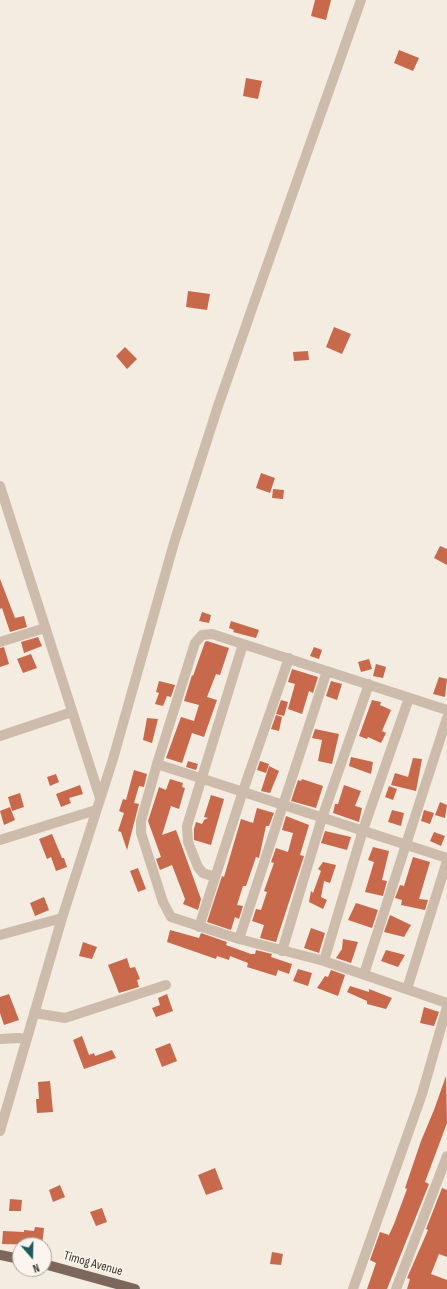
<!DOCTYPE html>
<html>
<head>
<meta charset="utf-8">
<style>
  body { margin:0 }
  #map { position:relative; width:447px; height:1289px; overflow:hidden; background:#f4ebe1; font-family:"Sofia Sans Condensed",sans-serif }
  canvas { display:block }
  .north { position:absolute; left:12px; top:1237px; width:40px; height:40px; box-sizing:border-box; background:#fbf5ee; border:1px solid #aea6a0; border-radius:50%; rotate:160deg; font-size:11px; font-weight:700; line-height:16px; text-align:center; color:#3b302b }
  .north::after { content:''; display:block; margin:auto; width:14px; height:18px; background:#1f5a5e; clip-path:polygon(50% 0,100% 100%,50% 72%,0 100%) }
</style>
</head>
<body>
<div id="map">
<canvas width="447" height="1289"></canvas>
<div class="north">N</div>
</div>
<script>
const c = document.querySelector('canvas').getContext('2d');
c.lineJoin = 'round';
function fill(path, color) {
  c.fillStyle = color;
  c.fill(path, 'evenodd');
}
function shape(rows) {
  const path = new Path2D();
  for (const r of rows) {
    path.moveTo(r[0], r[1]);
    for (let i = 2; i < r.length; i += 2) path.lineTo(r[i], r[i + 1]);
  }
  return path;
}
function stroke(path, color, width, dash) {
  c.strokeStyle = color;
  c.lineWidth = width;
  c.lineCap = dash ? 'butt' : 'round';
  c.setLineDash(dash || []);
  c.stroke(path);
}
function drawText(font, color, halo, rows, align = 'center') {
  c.font = font + ' "Sofia Sans Condensed",sans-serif';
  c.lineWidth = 3;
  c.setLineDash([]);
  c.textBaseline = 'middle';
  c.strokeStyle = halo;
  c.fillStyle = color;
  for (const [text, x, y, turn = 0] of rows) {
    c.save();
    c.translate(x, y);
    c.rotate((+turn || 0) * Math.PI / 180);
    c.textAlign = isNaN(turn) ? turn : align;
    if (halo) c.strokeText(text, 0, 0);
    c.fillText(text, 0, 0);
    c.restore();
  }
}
fill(shape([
  [315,0,331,0,326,20,311,16],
  [399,50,419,58,413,71,394,63],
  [246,78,262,81,258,99,243,96],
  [188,291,210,294,207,310,186,307],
  [334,327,351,334,342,354,326,347],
  [125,347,137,359,127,369,116,356],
  [308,351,309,360,294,361,293,352],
  [261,473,275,478,270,493,256,488],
  [273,489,284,490,283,499,272,498],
  [440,546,447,549,447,565,434,558],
  [0,579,15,618,24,616,27,627,10,632,2,608,0,609],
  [202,612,211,615,209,623,199,621],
  [231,621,259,630,256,638,233,632,234,630,229,628],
  [38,637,42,646,24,653,21,642],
  [207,641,229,648,220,675,216,674,207,697,217,700,204,737,192,733,182,763,166,758,181,717,194,721,199,705,184,701,192,675,193,676,205,642],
  [4,647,9,664,0,667,0,648],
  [314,647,322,650,319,659,310,656],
  [31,654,37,668,23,673,17,659],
  [369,659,372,669,361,672,358,662],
  [376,664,386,667,383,678,373,676],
  [292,669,318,677,313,693,309,691,302,714,288,709,295,684,288,682],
  [439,677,447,679,445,697,433,694],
  [159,681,175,685,171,697,167,696,163,706,155,704,159,693,156,692],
  [331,681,342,684,337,700,326,696],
  [281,700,288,702,284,716,276,714],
  [372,700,381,702,380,705,391,710,382,731,386,733,381,743,368,737,367,739,359,736],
  [276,715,282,717,279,731,271,729],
  [147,718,158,719,152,743,143,740],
  [315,729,339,734,332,764,318,761,322,740,312,738],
  [351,757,373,762,371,774,349,766],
  [413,758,422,759,416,791,391,785,395,773,408,777],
  [188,761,198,764,196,770,186,767],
  [260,761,269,764,266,773,257,770],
  [269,766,279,771,270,793,261,791],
  [134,770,147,774,144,787,139,786,134,803,139,804,127,850,121,832,118,831,124,813,119,811,123,799,126,800],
  [56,774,59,782,50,786,47,777],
  [170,779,183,783,182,787,185,788,179,809,171,806,162,835,176,830,201,899,198,910,183,904,185,899,172,865,160,870,156,859,161,857,148,821,159,787,166,790],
  [302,779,323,786,316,808,291,801,298,780,301,781],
  [80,785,83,794,69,798,71,803,61,807,56,794],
  [344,785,361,791,355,806,362,808,359,822,333,813,335,804,338,804],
  [389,786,397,789,393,800,385,797],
  [20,793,24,807,12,811,8,797],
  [211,795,224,799,211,845,194,840,194,829,196,822,202,824,204,820,208,818,204,817],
  [440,802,447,805,445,818,435,815],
  [10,807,15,820,4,825,0,811],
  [257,808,274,813,269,826,266,826,259,858,256,857,246,886,243,886,237,905,243,906,239,919,235,917,231,930,207,922,222,876,224,877,241,819,253,823],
  [392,810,404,813,401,826,388,822],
  [424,810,434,813,430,824,421,821],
  [286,816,309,825,300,855,304,856,276,942,260,938,264,925,252,921,256,909,261,910,267,892,264,891,274,863,271,862,276,848,288,852,293,833,282,830],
  [325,831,351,837,347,850,321,843],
  [434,832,445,836,441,846,430,841],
  [52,834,62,858,64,858,67,867,56,871,51,857,47,859,39,839],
  [373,847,389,851,382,880,387,881,383,896,365,892,374,862,368,860],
  [413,857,430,862,419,899,428,900,425,910,401,905,402,900,395,898,400,885,404,886],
  [323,862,336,865,330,883,324,881,321,897,327,900,323,909,309,902,311,891,313,893,321,871,318,869],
  [138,868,146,889,138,892,130,871],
  [44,897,49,910,35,916,30,903],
  [356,903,378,910,372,928,348,920],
  [390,915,411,925,404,937,384,932],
  [311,928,325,933,319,953,304,948],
  [170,930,199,938,201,933,227,942,226,945,251,954,255,954,256,950,272,954,271,957,292,964,289,974,278,970,276,976,247,967,248,963,230,956,229,960,217,956,216,959,167,942],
  [343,939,358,942,351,963,336,958,342,949],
  [83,942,97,947,92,959,79,956],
  [386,950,405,955,398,967,381,961],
  [127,958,130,968,135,967,140,979,137,980,139,987,119,993,108,965],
  [298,969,312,973,308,986,293,981],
  [331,970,345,975,338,996,317,988,325,976,328,977],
  [350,986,369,992,369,989,392,998,386,1009,367,1004,367,1001,347,992],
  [9,994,19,1020,4,1025,0,1013,0,997],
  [167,994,173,1011,156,1017,152,1008,160,1005,158,998],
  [424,1007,439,1012,434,1026,420,1023],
  [82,1036,89,1055,94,1053,95,1056,112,1050,116,1058,84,1069,73,1040],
  [170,1043,177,1061,162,1067,155,1049],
  [446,1076,447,1123,425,1182,429,1184,387,1289,367,1289,376,1263,370,1260,380,1232,389,1235,394,1224,407,1189,405,1188,421,1141,434,1110],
  [50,1081,53,1112,37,1113,36,1099,39,1099,38,1082],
  [215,1168,223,1189,206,1195,198,1175],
  [60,1185,65,1197,53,1202,49,1190],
  [442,1188,447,1190,447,1257,439,1254,431,1274,447,1280,447,1289,407,1289,410,1279,407,1278,428,1230,426,1229],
  [10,1199,22,1200,21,1211,9,1211],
  [102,1208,107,1222,96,1226,90,1212],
  [35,1227,44,1228,42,1245,2,1244,3,1231,24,1232,24,1230,34,1231],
  [272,1252,283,1254,281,1265,270,1264]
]), '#c8694b');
stroke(shape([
  [0,486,100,798],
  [0,642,45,628],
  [447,710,212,634,202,635,195,643,157,764,141,821,141,833,163,902,171,917,239,939,324,961,447,1003],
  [0,736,72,712],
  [157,764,447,858],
  [0,840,96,810],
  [215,877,203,873,198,867,188,842,187,826,243,644],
  [199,927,243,791,289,658],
  [0,935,62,918],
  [239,939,327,671],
  [282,951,322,818,369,684],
  [324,961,363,830,409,698],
  [364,974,447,718],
  [407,989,447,861],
  [34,1013,65,1018,166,985],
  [0,1039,18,1038,27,1039],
  [0,1131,62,918,113,759,174,543,218,406,263,277,361,0],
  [353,1289,422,1094,447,1007],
  [396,1289,447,1156]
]), '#cdbbac', 10);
stroke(shape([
  [0,1255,20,1259],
  [44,1264,135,1289]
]), '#7d675c', 10);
drawText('13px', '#3b302b', '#fbf5ee', [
  ["Timog Avenue",93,1264,16]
]);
</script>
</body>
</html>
